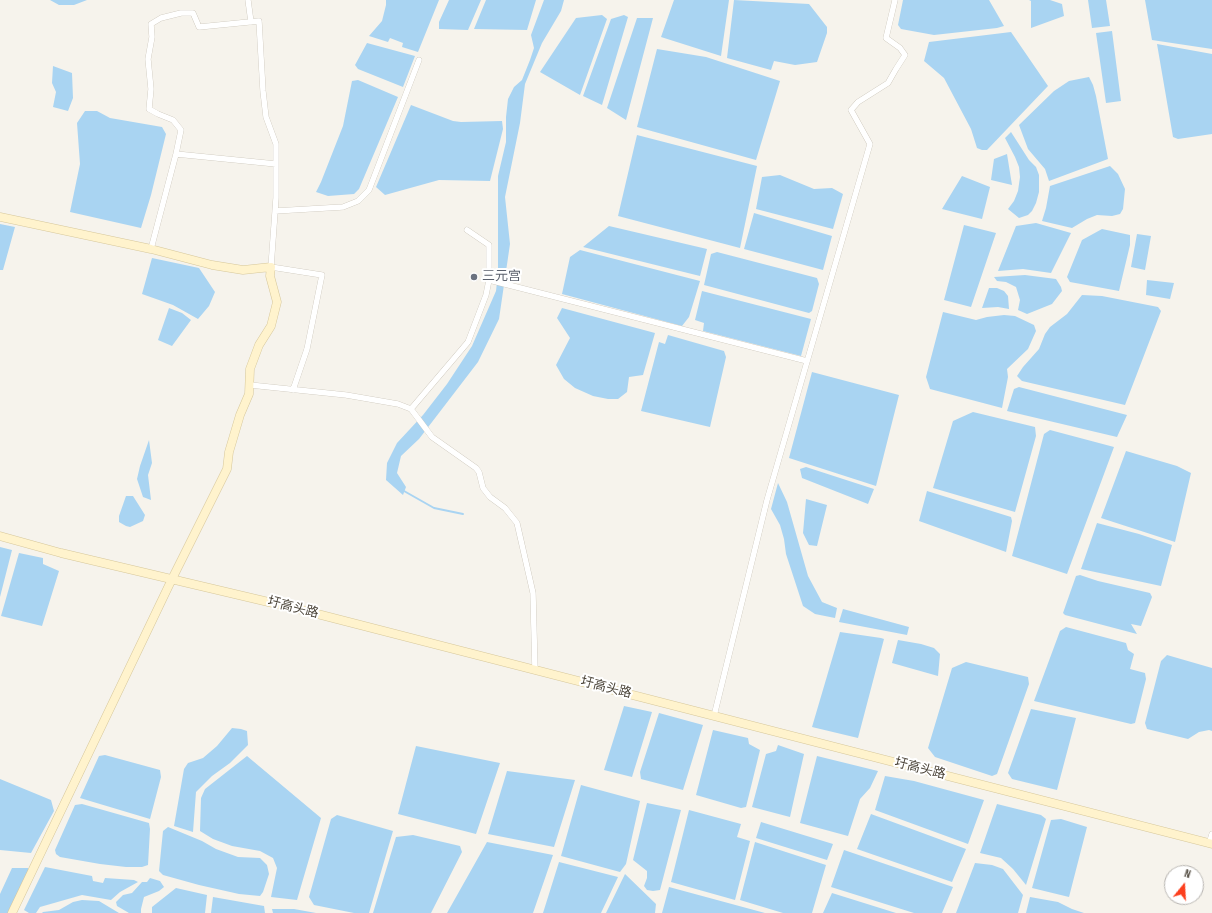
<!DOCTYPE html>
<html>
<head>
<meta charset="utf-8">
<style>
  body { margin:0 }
  #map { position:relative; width:1212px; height:913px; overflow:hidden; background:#f6f3ec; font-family:"Sofia Sans Condensed",sans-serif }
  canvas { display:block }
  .north { position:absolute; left:1164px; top:865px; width:40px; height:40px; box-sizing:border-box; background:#fff; border:1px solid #b7b4b0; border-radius:50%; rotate:18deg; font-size:11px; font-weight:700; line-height:16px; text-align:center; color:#4b4439 }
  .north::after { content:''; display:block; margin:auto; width:14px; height:18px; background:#fc3f1d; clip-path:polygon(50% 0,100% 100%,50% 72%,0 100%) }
</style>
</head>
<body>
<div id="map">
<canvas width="1212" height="913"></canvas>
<div class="north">N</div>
</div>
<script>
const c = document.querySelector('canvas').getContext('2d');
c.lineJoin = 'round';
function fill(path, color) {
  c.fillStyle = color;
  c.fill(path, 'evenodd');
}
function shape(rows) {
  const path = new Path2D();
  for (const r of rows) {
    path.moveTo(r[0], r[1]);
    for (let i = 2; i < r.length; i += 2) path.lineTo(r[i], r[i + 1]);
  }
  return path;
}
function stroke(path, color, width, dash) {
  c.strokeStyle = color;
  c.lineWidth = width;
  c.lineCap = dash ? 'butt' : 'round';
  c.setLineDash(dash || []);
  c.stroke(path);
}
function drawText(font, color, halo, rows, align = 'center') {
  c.font = font + ' "Sofia Sans Condensed","Noto Sans SC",sans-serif';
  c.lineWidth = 4;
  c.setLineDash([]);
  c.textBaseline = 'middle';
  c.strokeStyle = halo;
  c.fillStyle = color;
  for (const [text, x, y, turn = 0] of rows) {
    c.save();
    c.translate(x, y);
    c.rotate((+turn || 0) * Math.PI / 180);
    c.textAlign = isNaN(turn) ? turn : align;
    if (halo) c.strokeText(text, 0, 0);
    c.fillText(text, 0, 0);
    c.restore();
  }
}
fill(shape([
  [50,0,87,0,74,5,59,5],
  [386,0,439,0,418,52,402,47,403,43,390,38,388,42,369,36,382,21,386,5],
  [449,0,481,0,468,30,439,29,439,22],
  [486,0,536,0,527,30,474,29],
  [544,0,564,0,561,11,542,43,525,84,520,123,505,197,510,244,499,319,478,362,419,439,401,456,397,473,406,487,403,495,386,480,387,463,397,443,423,415,447,384,472,346,496,291,498,273,498,176,506,142,506,117,508,99,514,87,522,80,530,60,534,48,531,35],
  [674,0,729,0,721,56,661,37],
  [734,0,809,4,827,27,827,33,817,62,795,65,774,61,771,70,727,58],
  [903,0,989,0,1004,26,997,28,934,35,901,29,898,25],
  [1029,0,1050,0,1062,4,1064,16,1031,28,1031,1],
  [1088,0,1106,0,1110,26,1092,28],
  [1145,0,1212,0,1212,49,1152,40],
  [602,15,607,19,580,95,540,72,576,18],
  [624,15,628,17,602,105,583,96,611,19],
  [637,18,653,18,626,120,607,108],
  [1112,31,1121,101,1106,103,1096,33],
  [1011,32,1048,86,987,150,982,150,977,148,971,129,944,78,924,61,929,42],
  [367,43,415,56,403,87,358,69,355,65],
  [1157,44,1212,54,1212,134,1178,139,1173,137],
  [657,49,706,57,780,81,756,160,637,127],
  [53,66,72,73,73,98,68,111,53,107,56,92,52,83],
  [1089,77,1093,85,1096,96,1108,159,1049,181,1045,169,1028,149,1019,125,1054,91,1069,81],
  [358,80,398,97,359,189,354,194,328,196,316,192,321,182,343,126,352,81],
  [411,105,453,121,461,122,502,121,503,129,490,181,439,180,385,195,376,187],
  [85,111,97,111,110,118,162,127,166,134,151,195,141,228,70,212,80,164,77,123],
  [1011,132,1029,160,1036,167,1039,175,1039,192,1036,203,1032,211,1028,215,1019,218,1008,209,1014,201,1018,191,1020,177,1019,167,1015,157,1005,138],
  [637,135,757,166,740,248,618,216],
  [1007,154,1012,185,991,180,994,159],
  [1110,166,1118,174,1125,189,1123,209,1120,214,1112,216,1097,215,1087,219,1072,228,1042,221,1046,208,1050,186],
  [780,175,814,189,832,188,843,194,833,229,756,209,762,177],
  [962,176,990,187,982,219,942,209],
  [754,213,832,236,823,270,744,249],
  [1036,223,1071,233,1051,273,1023,269,998,271,1016,226],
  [0,224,15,227,3,270,0,270],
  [964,225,996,233,971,307,944,300],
  [609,226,707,249,700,276,583,247],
  [1102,229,1130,235,1130,245,1119,291,1070,282,1067,277,1082,240],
  [1137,234,1151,236,1145,270,1131,267],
  [580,250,700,281,689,317,682,326,562,294,570,257],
  [717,252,817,278,819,284,812,311,809,313,704,285,711,254],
  [152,258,199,268,215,292,209,306,198,319,173,305,142,294],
  [1025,275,1056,279,1061,287,1062,291,1052,304,1027,314,1018,310,1020,300,1016,287,1006,282,997,281,994,277],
  [1147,280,1174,283,1170,299,1146,295],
  [989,288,997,288,1004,291,1008,296,1009,309,998,307,982,308],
  [702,291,811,319,801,356,703,331,704,323,695,320],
  [1082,295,1102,296,1158,307,1161,311,1125,405,1022,381,1017,376,1023,367,1039,349,1045,334,1050,327,1067,314],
  [169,308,182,313,191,320,172,346,158,340],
  [562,308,655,333,643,375,629,377,627,392,618,399,608,399,593,396,575,388,564,379,556,365,570,338,557,318],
  [943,312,976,320,987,317,1004,315,1015,316,1034,325,1036,331,1028,349,1007,369,1008,377,1002,408,930,389,926,377],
  [668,335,724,351,726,357,710,427,641,411,659,342,665,344],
  [812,372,899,395,876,486,789,458],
  [1019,387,1127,415,1117,437,1007,411,1014,389],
  [973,412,1035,427,1036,436,1015,512,933,488,953,421],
  [1050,430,1114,447,1067,574,1012,556,1044,434],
  [149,440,152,463,148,475,151,500,143,497,137,479,140,466],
  [1126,451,1177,466,1191,473,1175,542,1101,518],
  [806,467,874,489,868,504,802,478,800,469],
  [778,483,787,502,808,576,822,602,837,608,835,618,815,614,803,606,786,554,784,539,780,525,771,509],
  [927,491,1011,517,1012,521,1006,552,919,521],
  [126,496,133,496,145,515,143,521,130,527,126,526,119,522,119,516],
  [806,499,827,505,817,546,809,545,803,533],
  [1097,523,1139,534,1172,545,1161,586,1081,569],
  [0,547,12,550,0,597],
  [19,553,43,558,43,564,59,571,42,626,1,616],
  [1080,575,1098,581,1150,593,1152,597,1141,626,1131,624,1137,634,1065,615,1063,613,1076,576],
  [843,609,909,627,907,635,839,622],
  [1066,627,1126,643,1128,650,1134,654,1130,669,1145,673,1146,679,1135,723,1131,724,1034,701,1060,631],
  [840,632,881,638,884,639,858,738,812,727],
  [898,640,921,644,934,648,940,654,938,676,892,663],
  [1167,655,1212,668,1212,731,1209,730,1199,732,1188,739,1147,729,1145,723,1161,661],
  [966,662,1028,677,1029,684,997,774,992,776,935,757,928,748,952,668],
  [624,706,652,712,632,777,604,770],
  [1031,709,1076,718,1057,790,1012,779,1008,773],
  [659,713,703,725,683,790,641,779,640,772],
  [232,728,241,729,247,731,248,745,230,763,212,776,196,792,193,832,174,826,184,769,188,763,203,758,217,746],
  [713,730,748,738,749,744,760,750,746,807,741,808,696,795],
  [778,745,804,754,790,817,752,807,766,754,776,751],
  [416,746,500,763,476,834,398,814],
  [105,755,160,770,161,777,150,819,80,798,99,756],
  [247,756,321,818,297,900,271,897,277,868,273,858,260,851,232,846,213,839,200,831,201,798,205,789],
  [817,756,878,771,870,788,860,799,848,836,800,823],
  [507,771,575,780,554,847,488,834],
  [885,776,914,781,984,800,968,844,875,810],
  [0,779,51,800,54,811,31,853,0,850],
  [581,785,640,801,626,864,620,872,561,856],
  [647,803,681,810,660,890,653,891,647,890,644,886,647,878,647,871,633,860],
  [82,804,149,823,150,829,148,865,142,867,126,867,100,864,60,857,56,854,55,850,75,805],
  [997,804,1041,815,1046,819,1026,885,1013,869,1001,858,980,853],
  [689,810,741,824,737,837,750,841,735,900,671,882],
  [871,814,966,849,952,882,857,849],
  [337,815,393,831,369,913,354,913,314,905,309,897,331,819],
  [1061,819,1087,827,1069,897,1032,888,1051,820],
  [761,822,833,844,827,860,756,838],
  [168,827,202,841,216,849,238,857,260,858,267,865,269,874,263,892,260,896,239,894,199,885,163,875,159,871,163,831],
  [413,835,460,846,462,852,431,913,373,913,396,837],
  [487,842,553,855,533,913,447,913],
  [755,842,826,865,812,913,783,913,740,900],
  [844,850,953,887,942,913,914,913,831,887],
  [559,862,618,877,601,913,543,913],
  [975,863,992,865,1003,869,1023,895,1018,913,956,913],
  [45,867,92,876,93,881,103,883,105,878,134,880,138,882,120,892,111,900,82,895,40,907,36,913,29,913,24,910],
  [12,868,28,868,29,873,10,913,0,913,0,894],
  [625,874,656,904,655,913,606,913],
  [150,878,160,881,164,887,159,891,144,897,141,909,141,913,129,913,117,906,116,902,123,895,132,893,142,882,147,882],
  [669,887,765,913,662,913],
  [176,888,207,895,205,913,152,913,152,907],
  [832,893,896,913,823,913],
  [213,897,264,906,265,913,211,913],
  [1030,897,1058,902,1072,909,1084,913,1026,913],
  [82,900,99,901,119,913,42,913,43,912,59,910,73,902],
  [272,909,294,909,316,913,273,913]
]), '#a9d4f2');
stroke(shape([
  [404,491,434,508,463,514]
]), '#a9d4f2', 2);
const street = shape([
  [248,0,251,22],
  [276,164,176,154,181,130,173,120,158,114,149,109,151,89,148,59,152,37,151,24,161,18,181,13,193,13,199,27,259,21,263,91,266,117,276,144,276,198,271,267,322,275,307,349,293,390],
  [275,211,343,207,358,201,369,190,419,60],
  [151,249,176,154],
  [489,280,807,361],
  [250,385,346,395,398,404,411,409,432,437,476,468,479,472,483,488,490,497,505,508,517,523,533,593,535,670],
  [411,409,468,342,486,295,489,280,489,245,467,230],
  [714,716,767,500,870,144,851,110,858,102,888,83,896,69,905,55,900,48,886,38,895,0],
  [1209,844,1212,834]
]);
const secondary = shape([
  [0,217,151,249,212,265,243,270,271,267,270,276,277,302,271,326,259,345,250,369,249,394,240,415,229,452,227,469,172,579,12,913],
  [0,536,61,553,298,609,1212,844]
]);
stroke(street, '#c2bbae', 6);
stroke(secondary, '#d6c79b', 9);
stroke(street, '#fff', 5.5);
stroke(secondary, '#fff3cd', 8);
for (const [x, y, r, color] of [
  [474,277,4,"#6b7280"]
]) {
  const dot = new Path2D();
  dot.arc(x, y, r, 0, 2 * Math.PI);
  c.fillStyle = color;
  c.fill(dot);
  stroke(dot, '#fff', 1.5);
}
drawText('13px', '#5b616d', '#fff', [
  ["三元宫",482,277]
], 'left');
drawText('13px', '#4b4439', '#fff', [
  ["圩高头路",293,608,14],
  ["圩高头路",606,688,14],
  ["圩高头路",920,769,14]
]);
</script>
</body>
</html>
